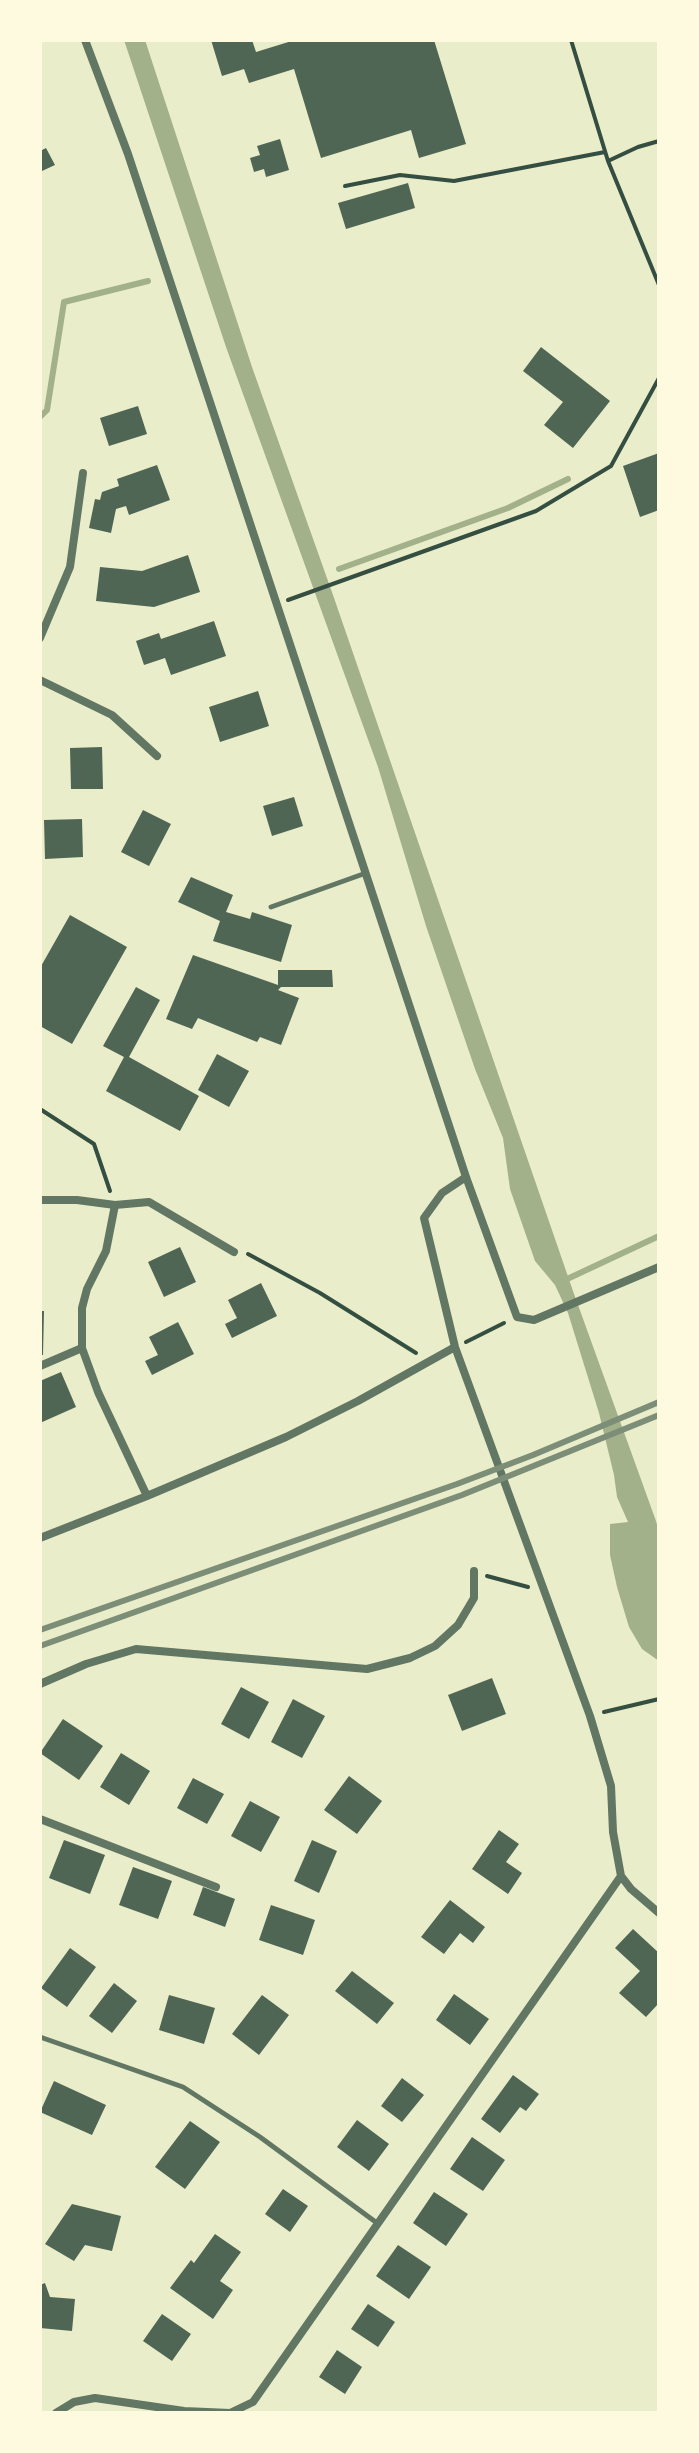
<!DOCTYPE html>
<html>
<head>
<meta charset="utf-8">
<style>
  body { margin:0 }
  #map { position:relative; width:699px; height:2453px; overflow:hidden; background:#e9edc9; font-family:"Fira Sans Condensed",sans-serif }
  canvas { display:block }
  .frame { position:absolute; inset:0; border:42px solid #fefae0; pointer-events:none }
</style>
</head>
<body>
<div id="map">
<canvas width="699" height="2453"></canvas>
<div class="frame"></div>
</div>
<script>
const c = document.querySelector('canvas').getContext('2d');
c.lineJoin = 'round';
function fill(path, color) {
  c.fillStyle = color;
  c.fill(path, 'evenodd');
}
function shape(rows) {
  const path = new Path2D();
  for (const r of rows) {
    path.moveTo(r[0], r[1]);
    for (let i = 2; i < r.length; i += 2) path.lineTo(r[i], r[i + 1]);
  }
  return path;
}
function stroke(path, color, width, dash) {
  c.strokeStyle = color;
  c.lineWidth = width;
  c.lineCap = dash ? 'butt' : 'round';
  c.setLineDash(dash || []);
  c.stroke(path);
}
fill(shape([
  [124,40,145,40,252,367,333,595,573,1291,656,1521,659,1532,659,1661,642,1649,629,1627,617,1587,610,1555,610,1524,628,1522,617,1497,614,1475,599,1413,568,1313,555,1285,535,1261,510,1189,503,1138,475,1069,426,926,378,767,226,347]
]), '#a3b18a');
stroke(shape([
  [40,417,47,410,64,302,148,281],
  [339,569,508,508,568,479],
  [565,1280,659,1236]
]), '#a3b18a', 6);
fill(shape([
  [211,40,252,40,256,52,295,40,434,40,466,144,419,158,411,130,321,158,294,69,249,83,244,69,222,76],
  [280,139,289,170,266,177,264,169,254,172,250,158,260,155,257,146],
  [46,148,55,165,42,171,40,151],
  [408,183,415,208,346,229,338,203],
  [541,347,610,401,573,448,544,425,563,402,523,371],
  [138,406,147,434,109,446,100,418],
  [659,453,659,510,640,517,623,466],
  [157,465,170,500,129,515,126,506,116,509,111,533,89,528,95,499,100,500,102,492,119,486,117,479],
  [188,555,200,592,154,607,96,601,100,567,142,571],
  [214,621,226,656,171,675,165,658,144,665,136,641,159,633,161,639],
  [258,691,269,726,220,742,209,707],
  [102,747,103,789,71,789,70,748],
  [294,797,303,826,272,836,263,806],
  [143,810,171,824,149,866,121,852],
  [82,819,83,857,45,859,44,820],
  [191,877,233,895,226,912,250,919,252,912,292,925,281,962,213,941,220,921,178,902],
  [70,915,127,947,72,1044,40,1026,40,968],
  [193,955,278,985,278,970,332,970,333,987,281,987,278,990,299,998,281,1045,260,1037,257,1042,198,1018,192,1029,166,1019],
  [136,987,160,1000,129,1057,199,1096,180,1131,106,1091,124,1057,103,1046],
  [217,1054,249,1071,229,1107,198,1090],
  [180,1247,196,1282,164,1297,148,1262],
  [261,1283,277,1316,232,1338,225,1324,237,1318,228,1300],
  [40,1311,44,1311,43,1355,40,1355],
  [178,1322,194,1354,152,1375,145,1361,158,1355,149,1337],
  [61,1372,76,1407,40,1423,40,1381],
  [492,1678,506,1714,462,1731,448,1695],
  [241,1687,269,1702,249,1739,221,1724],
  [293,1699,325,1716,302,1758,271,1742],
  [63,1719,103,1746,79,1780,40,1753],
  [121,1753,150,1771,129,1805,100,1787],
  [349,1776,382,1801,357,1834,324,1810],
  [193,1778,224,1794,207,1824,177,1808],
  [250,1801,280,1817,261,1852,231,1836],
  [499,1830,519,1844,506,1862,522,1873,508,1894,472,1869],
  [64,1840,105,1855,90,1894,49,1878],
  [312,1840,337,1851,319,1893,294,1881],
  [133,1867,172,1881,158,1919,119,1905],
  [203,1887,235,1899,225,1927,193,1915],
  [450,1900,485,1927,473,1943,460,1933,444,1954,421,1937],
  [271,1905,315,1920,303,1955,259,1940],
  [633,1929,659,1953,659,2003,646,2017,619,1993,640,1971,615,1948],
  [70,1948,96,1967,67,2007,41,1988],
  [352,1971,394,2003,377,2024,335,1991],
  [114,1983,137,2001,112,2033,89,2016],
  [454,1994,489,2019,470,2045,436,2020],
  [169,1995,215,2008,204,2044,159,2030],
  [262,1995,289,2015,259,2055,232,2034],
  [513,2075,539,2094,526,2111,520,2107,500,2133,481,2119],
  [402,2078,424,2095,402,2122,381,2106],
  [54,2081,106,2105,92,2135,40,2112],
  [357,2120,389,2144,369,2171,337,2147],
  [190,2121,220,2142,185,2189,155,2167],
  [472,2137,505,2160,483,2191,450,2169],
  [283,2189,308,2206,290,2232,265,2214],
  [434,2192,468,2214,446,2246,413,2223],
  [72,2204,121,2216,112,2251,85,2245,74,2261,45,2244],
  [215,2234,241,2252,220,2281,233,2290,213,2319,170,2288,191,2260,194,2263],
  [398,2245,431,2267,409,2299,376,2276],
  [45,2283,50,2297,75,2299,72,2331,40,2328,40,2285],
  [368,2304,395,2322,378,2347,351,2329],
  [162,2314,191,2334,172,2361,143,2341],
  [337,2350,362,2367,345,2394,319,2377]
]), '#4f6655');
stroke(shape([
  [571,40,608,161,659,285],
  [608,161,638,147,659,141],
  [345,186,400,175,454,181,605,152],
  [288,600,536,511,611,466,659,378],
  [40,1109,94,1144,110,1191],
  [248,1254,320,1293,416,1353],
  [466,1342,504,1323],
  [487,1576,528,1587],
  [604,1712,659,1699]
]), '#344e41', 4);
stroke(shape([
  [271,907,366,873],
  [40,2037,183,2087,260,2137,377,2223]
]), '#617663', 5);
stroke(shape([
  [85,40,128,154,466,1177,517,1317,534,1320,659,1267],
  [40,638,70,567,83,473],
  [40,680,112,715,157,756],
  [466,1177,442,1193,424,1218,455,1347,590,1716,611,1786,613,1832,621,1876,631,1889,659,1913],
  [40,1200,77,1200,115,1205,149,1202,234,1252],
  [115,1205,106,1251,87,1289,82,1308,82,1348,98,1392,147,1496],
  [40,1366,82,1348],
  [40,1538,147,1496,286,1437,358,1401,455,1347],
  [40,1684,86,1664,136,1649,367,1669,410,1658,435,1646,458,1625,474,1598,474,1571],
  [40,1819,216,1887],
  [56,2413,74,2402,95,2398,184,2411,230,2413,253,2402,621,1876]
]), '#617663', 8);
stroke(shape([
  [40,1630,457,1484,533,1455,659,1402],
  [40,1646,462,1495,659,1415]
]), '#7c8e77', 6);
</script>
</body>
</html>
